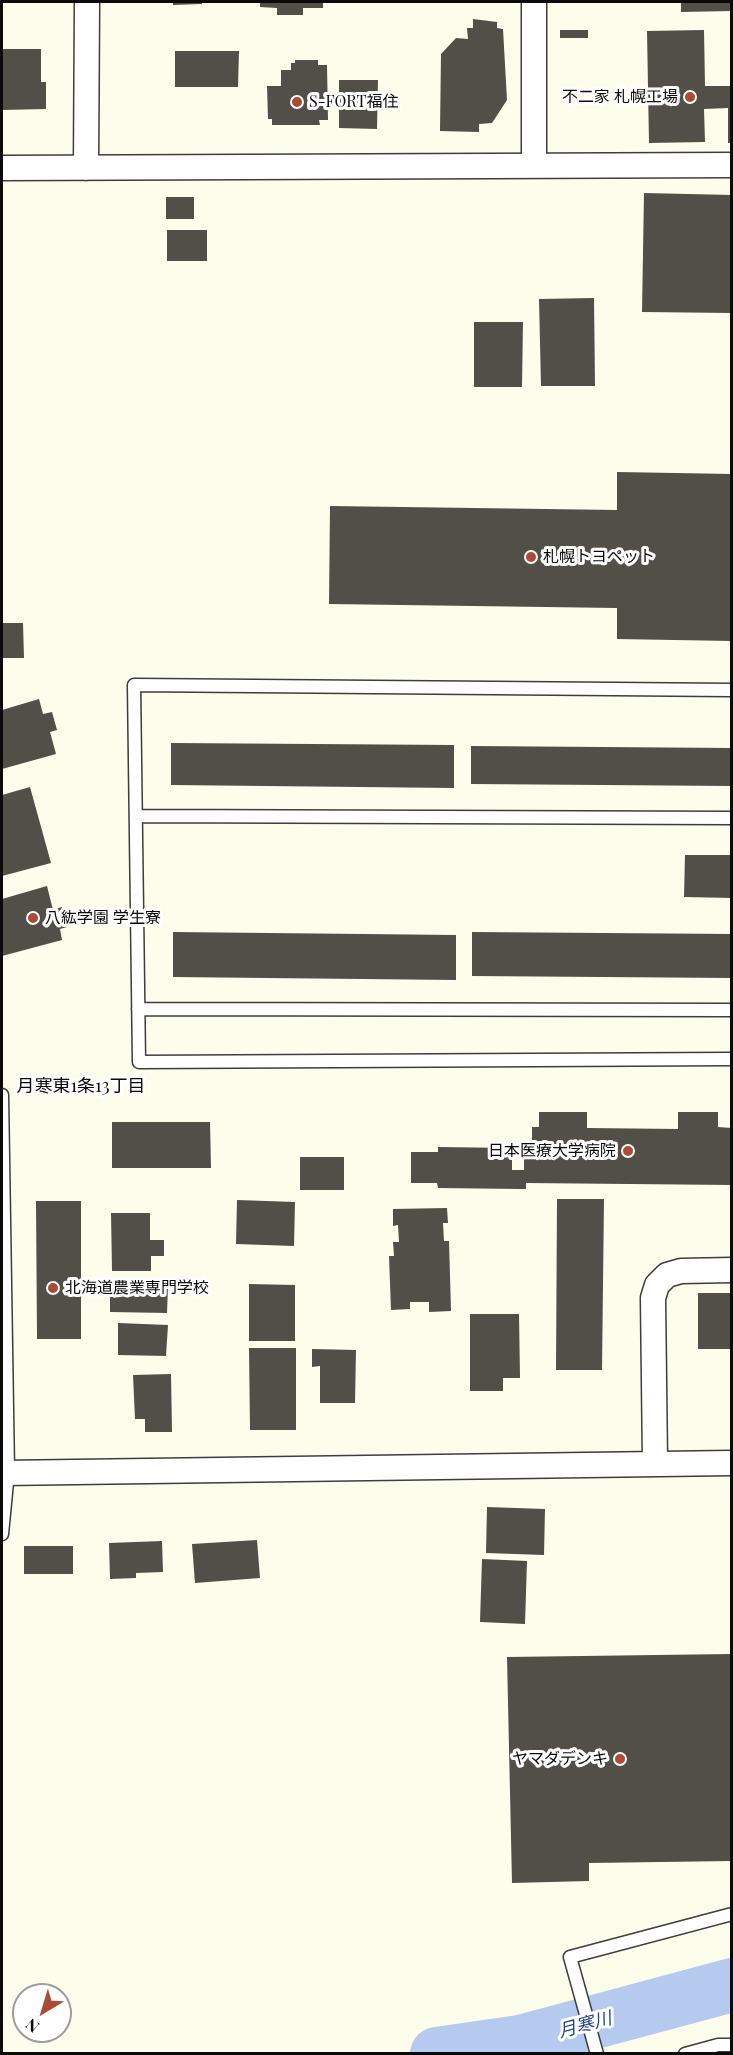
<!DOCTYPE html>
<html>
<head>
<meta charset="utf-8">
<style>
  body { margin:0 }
  #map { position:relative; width:733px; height:2055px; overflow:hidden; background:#fcfdea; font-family:"Playfair Display",serif }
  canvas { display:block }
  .frame { position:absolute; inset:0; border:3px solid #0a0a0a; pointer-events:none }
  .north { position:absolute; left:12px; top:1983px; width:60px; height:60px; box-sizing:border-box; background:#fff; border:2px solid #9d9d9d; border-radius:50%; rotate:218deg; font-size:16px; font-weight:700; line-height:24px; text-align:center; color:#0a0a0a }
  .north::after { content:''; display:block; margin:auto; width:21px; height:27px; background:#aa4b33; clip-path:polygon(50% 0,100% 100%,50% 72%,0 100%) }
</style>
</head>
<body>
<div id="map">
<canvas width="733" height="2055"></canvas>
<div class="frame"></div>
<div class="north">N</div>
</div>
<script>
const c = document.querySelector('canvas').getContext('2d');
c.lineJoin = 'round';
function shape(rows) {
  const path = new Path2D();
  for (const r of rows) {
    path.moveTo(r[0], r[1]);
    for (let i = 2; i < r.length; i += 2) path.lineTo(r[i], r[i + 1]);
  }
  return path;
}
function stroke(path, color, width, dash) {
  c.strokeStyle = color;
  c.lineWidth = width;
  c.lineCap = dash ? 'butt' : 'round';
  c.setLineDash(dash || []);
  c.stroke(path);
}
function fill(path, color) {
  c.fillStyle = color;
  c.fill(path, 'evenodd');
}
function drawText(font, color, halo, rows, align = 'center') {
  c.font = font + ' "Playfair Display","Noto Sans JP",serif';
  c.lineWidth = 6;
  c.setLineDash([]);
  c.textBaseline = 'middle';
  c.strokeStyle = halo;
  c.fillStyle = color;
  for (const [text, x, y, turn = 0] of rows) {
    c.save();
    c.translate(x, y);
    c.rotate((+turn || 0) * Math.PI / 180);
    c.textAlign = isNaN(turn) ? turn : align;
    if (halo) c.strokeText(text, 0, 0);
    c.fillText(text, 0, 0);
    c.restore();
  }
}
stroke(shape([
  [437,2054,520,2042,732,1985]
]), '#b5caee', 54);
fill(shape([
  [173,2,202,2,202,4,173,5],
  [260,2,323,2,323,8,303,8,303,15,277,15,277,8,260,7],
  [681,2,732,2,732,11,681,12],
  [473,19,497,22,497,28,503,29,507,100,492,123,479,124,479,132,440,131,441,54,456,38,468,39,467,28,473,28],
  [560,30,588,30,588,38,560,38],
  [704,30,705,86,732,86,732,143,728,143,728,108,704,109,705,142,649,143,647,31],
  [2,49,41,49,41,82,46,82,46,109,2,110],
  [175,51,239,51,238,87,175,87],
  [295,60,318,60,318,65,327,65,328,120,319,120,320,125,272,125,272,119,268,119,267,86,281,86,281,70,291,70,291,63,295,63],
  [339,80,378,80,377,129,339,128],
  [644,193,732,195,732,313,642,312],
  [166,197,194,197,194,219,166,219],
  [167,230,207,230,207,261,167,261],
  [594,298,595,386,541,386,539,299],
  [474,322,523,322,522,387,474,387],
  [617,472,732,474,732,641,617,639,617,608,329,604,330,506,617,510],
  [2,623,23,623,24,658,2,658],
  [39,699,43,714,52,712,57,730,50,732,56,754,2,769,2,710],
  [171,743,454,745,454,788,171,785],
  [471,746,732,748,732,786,471,784],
  [30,787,51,863,2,876,2,795],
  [685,855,732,855,732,898,684,897],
  [47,886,53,910,62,907,67,927,60,929,62,940,2,956,2,899],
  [173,932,456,935,456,980,173,977],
  [472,932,732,934,732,978,472,976],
  [539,1112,587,1112,587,1128,678,1129,678,1112,718,1112,718,1127,732,1128,732,1185,526,1183,526,1189,520,1189,438,1188,437,1183,411,1183,411,1152,438,1152,438,1147,512,1148,512,1170,524,1170,524,1149,532,1149,532,1127,539,1127],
  [112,1122,210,1122,211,1168,112,1168],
  [300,1157,344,1157,344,1190,300,1190],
  [557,1199,604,1199,602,1370,556,1370],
  [237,1200,295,1202,294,1246,236,1244],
  [36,1201,81,1201,81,1339,37,1339],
  [447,1208,448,1223,443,1223,444,1241,449,1241,451,1311,429,1312,429,1302,410,1302,410,1309,391,1310,389,1256,394,1256,393,1242,399,1242,398,1225,393,1226,393,1209],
  [111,1213,150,1213,150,1240,164,1240,164,1256,151,1256,151,1271,112,1271],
  [249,1284,295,1285,295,1341,249,1341],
  [110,1286,168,1286,167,1313,110,1312],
  [698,1293,732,1293,732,1349,698,1349],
  [470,1314,519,1314,520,1378,503,1378,503,1391,470,1391],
  [118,1323,168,1325,166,1356,118,1355],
  [249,1348,296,1348,296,1430,250,1430],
  [312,1349,356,1350,355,1403,320,1403,320,1366,312,1367],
  [171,1374,172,1432,145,1432,145,1419,135,1419,133,1375],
  [487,1507,545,1509,544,1555,486,1553],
  [257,1540,260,1578,195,1583,192,1544],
  [162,1541,163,1572,136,1573,136,1578,110,1579,109,1543],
  [24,1546,73,1546,73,1574,24,1574],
  [482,1559,527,1561,525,1624,480,1622],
  [732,1654,732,1861,589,1863,589,1881,512,1883,507,1657]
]), '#524e48');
const lane = shape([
  [732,690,134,685,139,1062,732,1059],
  [136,816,732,818],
  [138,1009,732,1010],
  [2,1095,8,1472,2,1534],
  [597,2054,570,1957,732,1914],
  [685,2054,718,2045,732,2045]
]);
const street = shape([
  [534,166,534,2],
  [2,168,732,165],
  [86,168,87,2],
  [655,1463,653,1298,657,1285,667,1275,681,1271,732,1270],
  [2,1473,732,1463]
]);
stroke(lane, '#3d3d3d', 15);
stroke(street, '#3d3d3d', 27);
stroke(lane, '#fff', 12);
stroke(street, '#fff', 24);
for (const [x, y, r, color] of [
  [690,97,6,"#aa4b33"],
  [297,102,6,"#aa4b33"],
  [531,557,6,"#aa4b33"],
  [33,918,6,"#aa4b33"],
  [628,1151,6,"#aa4b33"],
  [53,1288,6,"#aa4b33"],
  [620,1759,6,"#aa4b33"]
]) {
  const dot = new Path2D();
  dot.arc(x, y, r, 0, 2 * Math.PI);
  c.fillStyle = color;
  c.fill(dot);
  stroke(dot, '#fff', 2);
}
drawText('16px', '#0a0a0a', '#fff', [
  ["不二家 札幌工場",678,97,"right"],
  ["S-FORT福住",309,102],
  ["札幌トヨペット",543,557],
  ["八紘学園 学生寮",45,918],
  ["日本医療大学病院",616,1151,"right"],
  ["北海道農業専門学校",65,1288],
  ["ヤマダデンキ",608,1759,"right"]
], 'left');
drawText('18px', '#0a0a0a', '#fff', [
  ["月寒東1条13丁目",81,1086]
]);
drawText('italic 18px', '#23448d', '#fff', [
  ["月寒川",585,2025,-15]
]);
</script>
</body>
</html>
